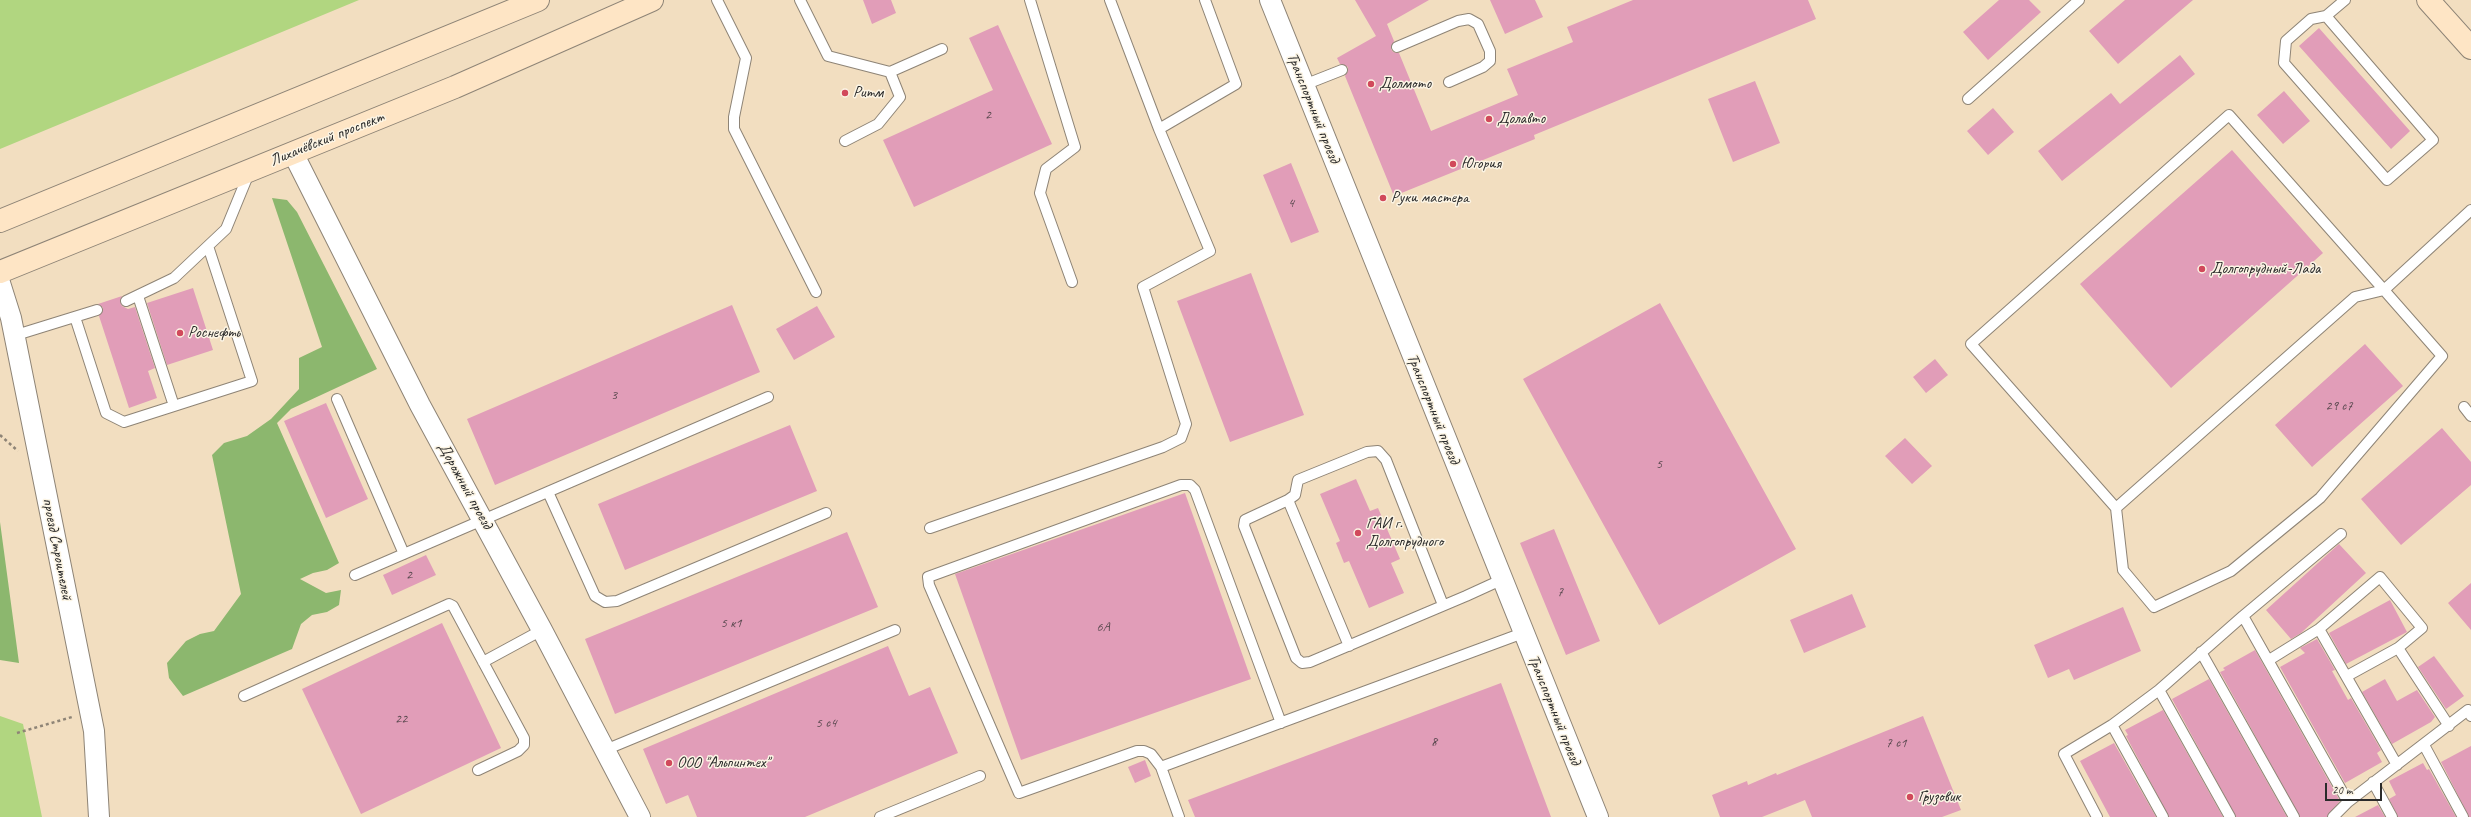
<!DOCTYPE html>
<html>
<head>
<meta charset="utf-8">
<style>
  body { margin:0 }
  #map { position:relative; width:2471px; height:817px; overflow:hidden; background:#f2dec0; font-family:Caveat,sans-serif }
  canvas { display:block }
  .scale { position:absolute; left:2325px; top:783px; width:57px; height:18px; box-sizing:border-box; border:2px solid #2b2b2b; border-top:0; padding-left:5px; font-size:12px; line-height:14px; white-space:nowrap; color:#2b2b2b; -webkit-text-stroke:3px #fcf5e5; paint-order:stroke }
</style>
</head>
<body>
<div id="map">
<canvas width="2471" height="817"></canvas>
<div class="scale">20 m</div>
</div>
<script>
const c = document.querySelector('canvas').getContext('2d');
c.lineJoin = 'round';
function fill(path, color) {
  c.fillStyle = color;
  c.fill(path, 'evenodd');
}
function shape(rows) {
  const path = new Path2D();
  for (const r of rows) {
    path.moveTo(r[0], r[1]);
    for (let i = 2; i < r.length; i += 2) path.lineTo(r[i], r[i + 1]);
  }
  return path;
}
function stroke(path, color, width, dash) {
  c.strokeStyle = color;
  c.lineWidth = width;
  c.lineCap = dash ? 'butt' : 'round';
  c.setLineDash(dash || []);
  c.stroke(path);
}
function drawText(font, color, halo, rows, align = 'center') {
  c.font = font + ' Caveat,sans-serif';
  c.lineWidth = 3;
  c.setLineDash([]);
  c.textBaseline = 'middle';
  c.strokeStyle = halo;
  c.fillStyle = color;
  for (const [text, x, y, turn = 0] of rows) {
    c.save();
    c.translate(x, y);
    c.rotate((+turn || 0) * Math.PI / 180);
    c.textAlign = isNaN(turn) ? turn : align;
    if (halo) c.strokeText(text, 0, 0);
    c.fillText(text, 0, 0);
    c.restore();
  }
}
fill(shape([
  [0,0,359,0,0,149],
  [0,716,23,724,42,817,0,817]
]), '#b1d680');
fill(shape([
  [272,198,287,200,297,212,377,369,291,409,277,423,339,563,327,570,313,573,300,579,326,593,341,590,339,605,327,612,312,615,301,624,292,649,183,696,169,678,167,663,186,641,200,634,214,631,241,594,212,455,224,443,247,436,271,419,299,389,299,358,322,347],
  [0,522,19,663,0,660]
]), '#8cb76e');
fill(shape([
  [863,0,891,0,896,13,872,24],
  [1355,0,1429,0,1387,24,1394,41,1391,49,1393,52,1399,53,1431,131,1518,95,1507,69,1573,42,1567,27,1633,0,1808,0,1816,19,1534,135,1535,139,1394,196,1345,76,1348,71,1348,67,1340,64,1337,58,1376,36],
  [1490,0,1535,0,1543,17,1505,34],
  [1999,0,2029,0,2041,12,1988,60,1963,32],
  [2125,0,2193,0,2118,64,2089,31],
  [998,25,1052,144,914,207,883,140,993,90,969,38],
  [2319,28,2410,131,2391,149,2299,46],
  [2180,55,2195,74,2062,181,2038,151,2111,93,2120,104],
  [1755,81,1780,143,1733,162,1708,99],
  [2284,91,2310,121,2283,144,2257,115],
  [1993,108,2014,132,1988,155,1967,131],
  [2232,150,2323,253,2171,388,2080,284],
  [1291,163,1319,232,1291,243,1263,175],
  [1251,273,1304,415,1230,442,1177,301],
  [193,288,213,350,167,365,147,303],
  [122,296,120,301,122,306,128,309,135,307,155,368,148,371,157,398,129,408,99,316,103,308,98,304],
  [1660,303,1796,549,1659,625,1523,379],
  [732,305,760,372,495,485,467,419],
  [817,306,835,337,794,360,776,329],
  [2365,344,2403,386,2312,467,2275,425],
  [1935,359,1948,375,1926,393,1913,377],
  [326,403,368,499,326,518,284,421],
  [790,425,817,491,625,570,598,504],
  [2442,428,2471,462,2471,485,2401,545,2361,499],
  [1905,438,1932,466,1912,484,1885,456],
  [1356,479,1370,511,1378,508,1400,559,1391,563,1404,593,1369,608,1349,561,1344,563,1336,543,1340,541,1320,494],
  [1185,493,1251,679,1021,760,955,574],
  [1554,529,1600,641,1566,655,1520,543],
  [847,532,878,607,615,714,585,639],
  [2339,544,2366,573,2301,633,2291,639,2266,610],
  [426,555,436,575,392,595,383,575],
  [2471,583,2471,630,2448,603],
  [1852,594,1866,627,1804,653,1790,620],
  [2390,600,2407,632,2346,664,2329,633],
  [2123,607,2141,651,2074,680,2069,669,2048,678,2034,645],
  [442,623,501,748,361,814,302,689],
  [2317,639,2335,670,2332,671,2348,700,2351,698,2381,750,2377,753,2382,762,2345,783,2280,667,2305,653,2300,648],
  [888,646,909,696,930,687,958,753,805,817,697,817,688,795,666,804,643,749],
  [2255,650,2340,801,2327,817,2300,817,2220,672,2225,670,2223,668],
  [2434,656,2464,696,2446,709,2418,667],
  [2209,679,2287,817,2236,817,2172,699],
  [2385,679,2397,701,2417,690,2435,717,2431,722,2392,744,2362,692],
  [1501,683,1551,817,1195,817,1188,800],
  [2163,710,2223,817,2169,817,2126,736,2128,735,2125,730],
  [1923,716,1961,810,1942,817,1812,817,1805,800,1762,817,1720,817,1712,795,1747,781,1748,785,1776,773,1777,775],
  [2114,743,2156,817,2110,817,2080,761],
  [2471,746,2471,817,2469,817,2441,762],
  [1145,760,1151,776,1135,783,1128,767],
  [2423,763,2427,770,2429,769,2456,817,2398,817,2389,799,2396,795,2389,781],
  [2378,805,2385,817,2355,817]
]), '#e19db8');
const service = shape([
  [717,0,746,58,734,117,734,129,816,292],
  [800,0,828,56,890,72,942,49],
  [1030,0,1075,147,1046,169,1040,193,1072,282],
  [2326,16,2433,140,2387,180,2284,63,2286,41,2311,19,2326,16,2345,0],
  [1397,47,1458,21,1469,19,1478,24,1490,51,1490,61,1483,67,1449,82],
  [1304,85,1342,70],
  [1968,99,2079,0],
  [1159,129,1236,84,1205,0],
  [845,141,878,124,900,97,890,72],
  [138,296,174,406],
  [126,301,174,278,226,229,249,173],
  [75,317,106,413,124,422,252,381,208,246],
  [13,336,97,310],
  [337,399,404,554],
  [2464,407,2471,416],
  [548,492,595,596,605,602,617,601,826,513],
  [1288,500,1349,646],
  [2116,508,2123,570,2154,607,2231,571,2320,498,2442,356,2384,290,2229,115,1971,344,2116,508,2355,297,2384,290,2471,210],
  [930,528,1163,447,1181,438,1186,424,1143,287,1210,251,1159,129,1110,0],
  [355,575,768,397],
  [1443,605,1386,460,1378,451,1367,452,1298,480,1295,495,1288,500,1245,520,1244,526,1296,658,1302,663,1310,662,1466,596,1501,580],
  [2243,616,2348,802],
  [2319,629,2397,765],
  [2398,648,2449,726],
  [2201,652,2294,817],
  [2269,660,2319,629,2380,577,2422,628,2398,648,2347,676],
  [483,662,542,630],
  [2159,690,2230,817],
  [244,696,449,604,453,606,524,738,524,745,518,751,478,770],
  [2112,725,2163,817],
  [2424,745,2463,817],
  [605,750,895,630],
  [1161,767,1523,633],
  [2373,782,2392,817],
  [880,817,980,776],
  [1179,817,1161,767,1151,754,1144,751,1137,751,1019,793,929,585,928,577,1181,485,1190,485,1195,490,1281,723],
  [2097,817,2064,754,2112,725,2159,690,2243,616,2341,534],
  [2333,817,2348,802,2468,710,2471,716]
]);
const minor = shape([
  [1270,0,1598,817],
  [293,153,420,405,542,630,640,817],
  [0,283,11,318,94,731,99,817]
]);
const secondary = shape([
  [2428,0,2471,48],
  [0,221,538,0],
  [0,272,455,87,652,0]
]);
stroke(service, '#8e8476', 12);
stroke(minor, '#8e8476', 22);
stroke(secondary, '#8e8476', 24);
stroke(shape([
  [0,435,18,451],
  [17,733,72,717]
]), '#8e8476', 2.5, [3, 3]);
stroke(service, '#fff', 10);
stroke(minor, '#fff', 20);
stroke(secondary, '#fee5c5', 22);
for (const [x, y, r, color] of [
  [1371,84,4,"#d1495b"],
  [845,93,4,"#d1495b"],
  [1489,119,4,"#d1495b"],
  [1453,164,4,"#d1495b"],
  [1383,198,4,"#d1495b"],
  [2202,269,4,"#d1495b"],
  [180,333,4,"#d1495b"],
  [1358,533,4,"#d1495b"],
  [669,763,4,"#d1495b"],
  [1910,797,4,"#d1495b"]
]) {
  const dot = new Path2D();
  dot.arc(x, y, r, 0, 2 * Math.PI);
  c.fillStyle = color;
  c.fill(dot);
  stroke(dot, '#fcf5e5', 1.5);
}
drawText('14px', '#58484e', null, [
  ["2",988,115],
  ["4",1291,203],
  ["3",614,395],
  ["29 с7",2339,406],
  ["5",1659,464],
  ["2",409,575],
  ["7",1560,592],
  ["5 к1",731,623],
  ["6А",1103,627],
  ["22",401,719],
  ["5 с4",826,723],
  ["8",1434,742],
  ["7 с1",1896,743]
]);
drawText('16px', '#2b2b2b', '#fcf5e5', [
  ["Долмото",1379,84],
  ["Ритм",853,93],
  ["Долавто",1497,119],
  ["Югория",1461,164],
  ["Руки мастера",1391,198],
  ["Долгопрудный-Лада",2210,269],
  ["Роснефть",188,333],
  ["ГАИ г.",1366,524],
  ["Долгопрудного",1366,542],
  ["ООО \"Альпинтех\"",677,763],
  ["Грузовик",1918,797]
], 'left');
drawText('16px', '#2b2b2b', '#fcf5e5', [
  ["Транспортный проезд",1313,108,68],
  ["Лихачёвский проспект",327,139,-22],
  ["Транспортный проезд",1433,409,68],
  ["Дорожный проезд",465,486,61],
  ["проезд Строителей",57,549,79],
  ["Транспортный проезд",1554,710,68]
]);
</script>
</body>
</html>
